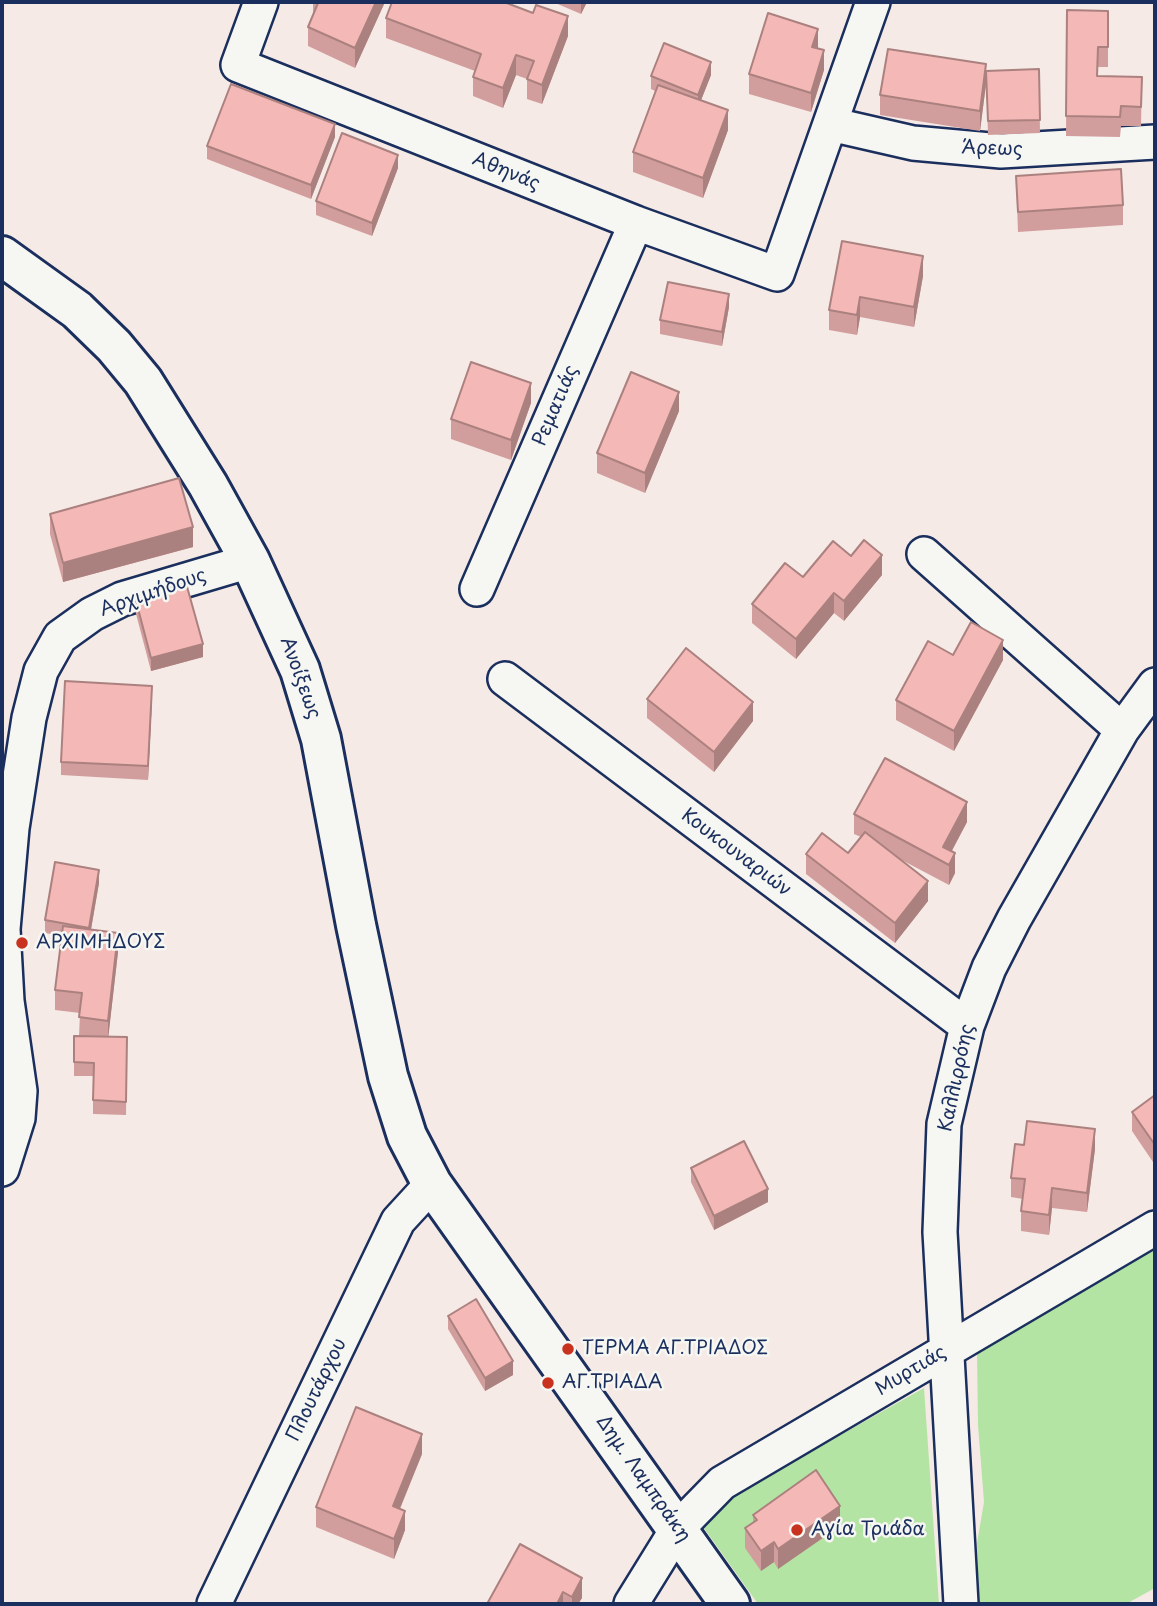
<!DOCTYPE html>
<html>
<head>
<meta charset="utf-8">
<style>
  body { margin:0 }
  #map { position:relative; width:1157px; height:1606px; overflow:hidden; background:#f6eae6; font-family:"Playpen Sans",sans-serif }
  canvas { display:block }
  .frame { position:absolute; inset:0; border:4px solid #1b2f5e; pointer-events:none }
</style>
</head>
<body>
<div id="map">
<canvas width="1157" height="1606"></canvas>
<div class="frame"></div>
</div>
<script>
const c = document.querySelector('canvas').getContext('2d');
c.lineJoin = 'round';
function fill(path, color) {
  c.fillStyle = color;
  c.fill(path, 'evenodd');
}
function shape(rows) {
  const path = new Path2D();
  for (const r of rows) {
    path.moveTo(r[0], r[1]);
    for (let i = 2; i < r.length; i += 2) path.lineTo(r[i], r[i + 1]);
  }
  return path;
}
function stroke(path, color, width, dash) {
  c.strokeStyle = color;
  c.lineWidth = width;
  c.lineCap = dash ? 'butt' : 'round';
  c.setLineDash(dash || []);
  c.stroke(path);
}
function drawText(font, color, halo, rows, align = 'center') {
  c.font = font + ' "Playpen Sans",sans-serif';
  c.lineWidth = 5;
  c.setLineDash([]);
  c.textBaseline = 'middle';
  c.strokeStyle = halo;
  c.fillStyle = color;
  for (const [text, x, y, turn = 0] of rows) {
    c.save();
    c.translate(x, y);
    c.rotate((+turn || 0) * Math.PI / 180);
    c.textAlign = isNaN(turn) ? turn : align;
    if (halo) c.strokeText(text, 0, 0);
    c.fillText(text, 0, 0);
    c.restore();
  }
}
fill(shape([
  [1155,1246,1155,1588,1126,1604,979,1604,977,1543,984,1502,978,1425,977,1351],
  [924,1388,939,1604,758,1604,701,1524,737,1493]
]), '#b3e4a4');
const minor = shape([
  [261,2,238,65,636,223,777,274,873,2],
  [830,124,913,143,1001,151,1155,142],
  [924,554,1122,730],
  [477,589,636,223],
  [505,679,967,1026],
  [2,1169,18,1118,20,1091,7,1001,3,929,12,828,29,718,41,671,60,637,92,614,122,599,250,561],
  [214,1604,398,1221,432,1184],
  [631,1604,678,1528,722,1483,1155,1228],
  [961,1604,940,1232,944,1124,967,1026,989,968,1014,919,1122,730,1155,685]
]);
const tertiary = shape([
  [2,256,77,310,114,346,143,381,208,485,250,561,300,670,321,739,356,925,388,1076,407,1136,432,1184,730,1604]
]);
stroke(minor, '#1b2f5e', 38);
stroke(tertiary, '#1b2f5e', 44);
stroke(minor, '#f6f6f2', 33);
stroke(tertiary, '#f6f6f2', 38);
fill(shape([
  [313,2,385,2,355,68,308,46,308,27,313,15],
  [553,2,587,2,581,14],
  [1067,10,1108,11,1108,67,1098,67,1098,76,1142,77,1141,126,1121,126,1120,137,1066,136],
  [386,18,568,36,542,104,527,99,527,79,516,75,503,108,473,96,473,77,475,71,386,38],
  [818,48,824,70,811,112,749,94,749,74],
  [1039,69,1040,133,988,135,986,71],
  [711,75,701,100,728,130,703,198,633,172,633,152,655,91,651,89,651,76],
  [986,84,980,131,880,115,880,95],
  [335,137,311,199,207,159,207,146],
  [398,168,372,236,316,215,316,201],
  [1016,176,1123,205,1123,225,1018,232],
  [842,241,923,276,914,327,860,317,857,335,829,330,829,310],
  [729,307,722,346,660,334,660,320],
  [531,403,511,460,451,439,451,419],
  [679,411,645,493,597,473,597,453],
  [50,514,193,547,63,582,50,534],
  [851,556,882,575,844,621,834,613,796,659,752,623,752,604,803,577],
  [135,597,203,657,151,671,135,610],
  [953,655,1003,660,954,751,896,720,896,700],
  [152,699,148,780,61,775,61,762],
  [647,699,753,721,714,772,647,718],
  [854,814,967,822,952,851,955,873,949,885,896,857,928,901,895,943,806,874,806,854,848,853,861,837,854,834],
  [99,883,91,929,118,952,108,1037,127,1037,126,1115,93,1114,93,1076,74,1076,74,1036,79,1036,80,1013,55,1010,55,990,62,936,45,933,45,920],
  [1155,1095,1155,1165,1132,1131,1132,1112],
  [1095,1149,1087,1212,1052,1208,1049,1235,1021,1231,1021,1211,1023,1199,1011,1197,1011,1178],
  [691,1168,768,1202,714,1230,691,1182],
  [448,1316,513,1375,485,1391,448,1329],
  [422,1454,400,1509,405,1530,394,1559,316,1527,316,1507],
  [753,1515,840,1526,778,1569,774,1562,761,1571,745,1548,745,1528,753,1523],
  [520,1544,582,1598,578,1604,487,1604]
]), '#d29e9d');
fill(shape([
  [376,2,385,2,355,68,355,48],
  [581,2,587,2,581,14],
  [568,16,568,36,542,104,542,85],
  [818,29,818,48,812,47],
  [824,50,824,70,811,112,811,93],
  [516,55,516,75,503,108,503,88],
  [711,62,711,75,698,108,698,95],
  [986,64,986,84,980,131,980,111],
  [728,110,728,130,703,198,703,178],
  [335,124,335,137,311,199,311,185],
  [398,155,398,168,372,236,372,223],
  [923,256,923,276,914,327,914,307],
  [729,294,729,307,722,346,722,332],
  [860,297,860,317,857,335,857,315],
  [531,383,531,403,511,460,511,440],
  [679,392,679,411,645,493,645,473],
  [193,527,193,547,63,582,63,563],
  [882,555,882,575,844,621,844,601],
  [834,593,834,613,796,659,796,639],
  [1003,640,1003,660,954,751,954,731],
  [203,644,203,657,151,671,151,658],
  [152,686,152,699,148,780,148,766],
  [753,702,753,721,714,772,714,752],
  [967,802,967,822,945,863,943,847],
  [955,853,955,873,949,885,949,865],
  [99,870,99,883,89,941,89,928],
  [928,881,928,901,895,943,895,923],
  [118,933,118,952,108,1040,108,1021],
  [1095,1129,1095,1149,1087,1212,1087,1193],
  [1052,1188,1052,1208,1049,1235,1049,1215],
  [768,1189,768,1202,714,1230,714,1216],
  [513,1361,513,1375,485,1391,485,1378],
  [422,1434,422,1454,393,1525,393,1506],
  [840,1506,840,1526,778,1569,778,1549],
  [405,1511,405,1530,394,1559,394,1539],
  [774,1542,774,1562,761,1571,761,1551],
  [582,1578,582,1598,578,1604,572,1604,572,1597],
  [563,1592,563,1604,557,1604]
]), '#ab817f');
const building = shape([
  [315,2,376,2,355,48,308,27,318,3,315,2],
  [392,2,504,2,533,13,536,5,568,16,542,85,527,79,534,61,516,55,503,88,473,77,481,54,386,18,392,2],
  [1067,10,1108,11,1108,47,1098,47,1097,76,1142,77,1141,107,1121,106,1120,117,1066,116,1067,10],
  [768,13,818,29,812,47,824,50,811,93,749,74,768,13],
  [664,43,711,62,698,95,651,76,664,43],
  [888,49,986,64,980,111,880,95,888,49],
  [1039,69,1040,120,988,121,986,71,1039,69],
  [231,84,335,124,311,185,207,146,231,84],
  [658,85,728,110,703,178,633,152,658,85],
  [342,133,398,155,372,223,316,201,342,133],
  [1121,169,1123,205,1018,212,1016,176,1121,169],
  [842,241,923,256,914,307,860,297,857,315,829,310,842,241],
  [668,282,729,294,722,332,660,320,668,282],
  [471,362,531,383,511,440,451,419,471,362],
  [631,372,679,392,645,473,597,453,631,372],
  [179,478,193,527,63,563,50,514,179,478],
  [864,540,882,555,844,601,834,593,796,639,752,604,785,563,803,577,833,541,851,556,864,540],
  [186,583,203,644,151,658,135,597,186,583],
  [971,622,1003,640,954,731,896,700,928,641,953,655,971,622],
  [686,648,753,702,714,752,647,699,686,648],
  [65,681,152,686,148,766,61,762,65,681],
  [885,758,967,802,943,847,955,853,949,865,854,814,885,758],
  [865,832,928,881,895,923,806,854,822,833,848,853,865,832],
  [55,862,99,870,89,928,45,920,55,862],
  [63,926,118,933,108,1021,79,1017,82,993,55,990,63,926],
  [74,1036,127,1037,126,1102,93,1100,94,1063,74,1062,74,1036],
  [1155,1095,1155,1145,1132,1112,1155,1095],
  [1027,1121,1095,1129,1087,1193,1052,1188,1049,1215,1021,1211,1025,1179,1011,1178,1015,1144,1024,1145,1027,1121],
  [744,1141,768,1189,714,1216,691,1168,744,1141],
  [476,1299,513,1361,485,1378,448,1316,476,1299],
  [356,1407,422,1434,393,1506,405,1511,394,1539,316,1507,356,1407],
  [816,1470,840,1506,778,1549,774,1542,761,1551,745,1528,757,1520,753,1515,816,1470],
  [520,1544,582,1578,572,1597,563,1592,557,1604,487,1604,520,1544]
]);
fill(building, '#f4b8b6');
stroke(building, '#ab817f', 2);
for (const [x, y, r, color] of [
  [22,943,7,"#c8321e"],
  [568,1349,7,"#c8321e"],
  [548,1383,7,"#c8321e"],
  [797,1530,7,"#c8321e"]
]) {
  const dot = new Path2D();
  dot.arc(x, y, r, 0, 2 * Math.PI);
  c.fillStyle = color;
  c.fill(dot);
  stroke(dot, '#f6f6f2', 2.5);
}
drawText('19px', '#1b2f5e', '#f6f6f2', [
  ["Άρεως",992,149,2],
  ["Αθηνάς",506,172,22],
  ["Ρεματιάς",556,406,-67],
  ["Αρχιμήδους",153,593,-19],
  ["Ανοίξεως",300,678,70],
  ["Κουκουναριών",736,853,37],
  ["Καλλιρρόης",957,1078,-78],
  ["Μυρτιάς",911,1371,-31],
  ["Πλουτάρχου",317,1390,-64],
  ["Δημ. Λαμπράκη",643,1479,55]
]);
drawText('19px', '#1b2f5e', '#f6f6f2', [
  ["ΑΡΧΙΜΗΔΟΥΣ",36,943],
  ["ΤΕΡΜΑ ΑΓ.ΤΡΙΑΔΟΣ",582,1349],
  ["ΑΓ.ΤΡΙΑΔΑ",562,1383],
  ["Αγία Τριάδα",811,1530]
], 'left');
</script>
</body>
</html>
